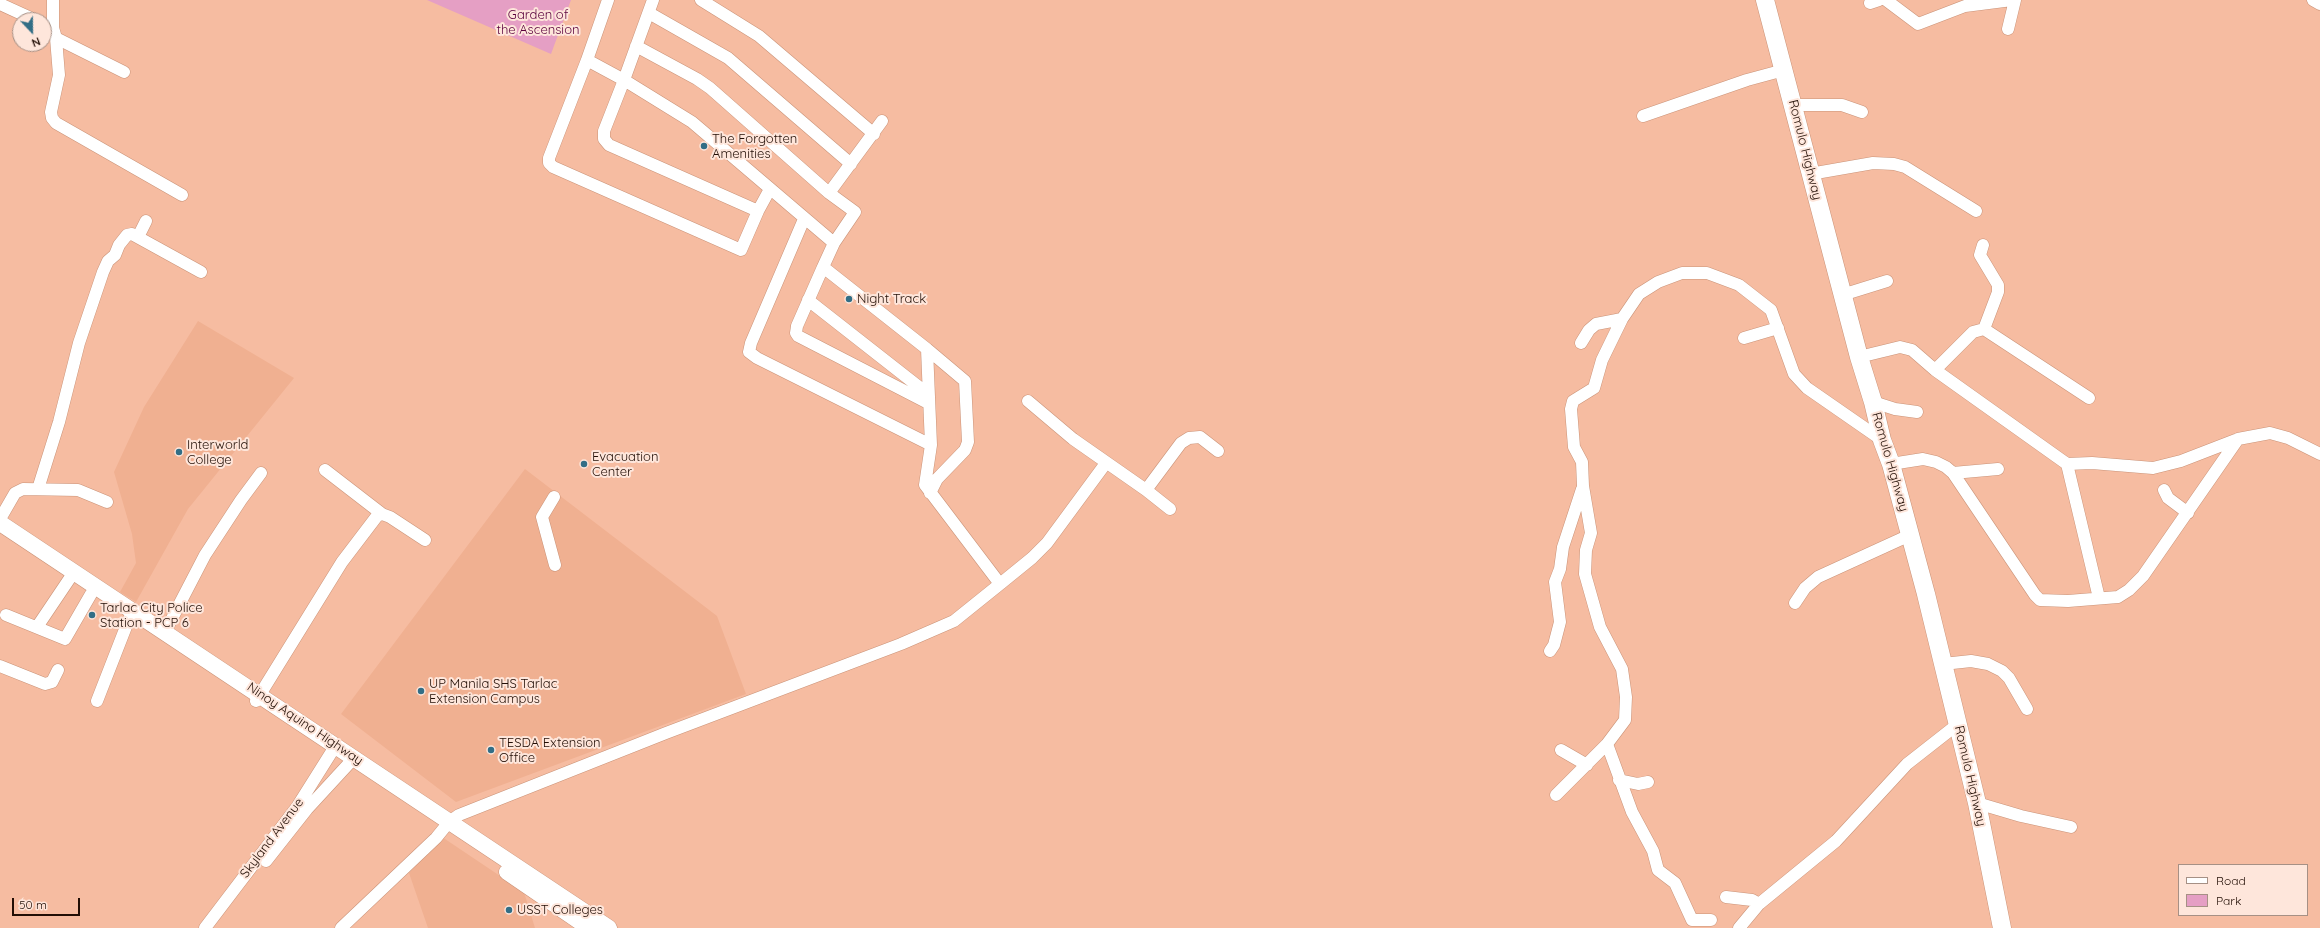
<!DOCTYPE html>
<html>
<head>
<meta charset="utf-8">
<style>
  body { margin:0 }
  #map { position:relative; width:2320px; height:928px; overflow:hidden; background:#f6bca1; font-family:Quicksand,sans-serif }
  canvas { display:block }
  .legend { position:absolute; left:2178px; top:864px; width:130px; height:52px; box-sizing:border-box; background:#fee6db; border:1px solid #a69085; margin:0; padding:5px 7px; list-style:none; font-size:12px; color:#220e05 }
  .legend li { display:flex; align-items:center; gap:8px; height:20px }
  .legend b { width:20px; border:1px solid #a69085 }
  .north { position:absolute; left:12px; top:12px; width:40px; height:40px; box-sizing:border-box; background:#fee6db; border:1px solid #a69085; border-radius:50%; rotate:158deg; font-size:11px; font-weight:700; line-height:16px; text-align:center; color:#220e05 }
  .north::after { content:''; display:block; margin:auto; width:14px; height:18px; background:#326e86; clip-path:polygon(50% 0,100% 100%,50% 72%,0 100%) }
  .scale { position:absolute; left:12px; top:898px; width:68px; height:18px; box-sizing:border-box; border:2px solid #220e05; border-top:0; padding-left:5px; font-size:12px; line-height:14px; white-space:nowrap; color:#220e05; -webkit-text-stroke:3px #fee6db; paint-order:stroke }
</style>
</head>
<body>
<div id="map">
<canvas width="2320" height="928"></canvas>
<ul class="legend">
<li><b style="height:5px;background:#fff"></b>Road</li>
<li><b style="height:11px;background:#e59fc4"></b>Park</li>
</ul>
<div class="north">N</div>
<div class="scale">50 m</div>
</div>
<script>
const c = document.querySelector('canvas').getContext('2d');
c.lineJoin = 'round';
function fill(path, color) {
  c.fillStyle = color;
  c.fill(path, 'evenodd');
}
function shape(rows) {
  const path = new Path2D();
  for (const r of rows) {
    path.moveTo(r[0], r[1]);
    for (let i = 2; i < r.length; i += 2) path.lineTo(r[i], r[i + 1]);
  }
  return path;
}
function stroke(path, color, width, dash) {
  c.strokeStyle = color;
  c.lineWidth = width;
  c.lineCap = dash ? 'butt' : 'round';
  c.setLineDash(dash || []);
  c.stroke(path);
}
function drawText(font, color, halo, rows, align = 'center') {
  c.font = font + ' Quicksand,sans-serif';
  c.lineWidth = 4;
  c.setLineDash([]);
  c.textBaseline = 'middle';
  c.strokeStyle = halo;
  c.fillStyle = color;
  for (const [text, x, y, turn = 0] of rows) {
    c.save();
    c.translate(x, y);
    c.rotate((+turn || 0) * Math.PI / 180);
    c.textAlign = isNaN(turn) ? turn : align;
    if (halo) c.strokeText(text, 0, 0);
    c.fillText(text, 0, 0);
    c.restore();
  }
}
fill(shape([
  [198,321,294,378,188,509,136,602,120,592,136,563,132,534,114,472,144,407],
  [525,469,717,616,746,694,456,802,341,714],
  [442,837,524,892,535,928,428,928,409,873]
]), '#f0b091');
fill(shape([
  [427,0,571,0,551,54]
]), '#e59fc4');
const minor = shape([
  [53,0,53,28,56,38,59,75,51,112,52,118,56,123,182,195],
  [653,0,624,80,692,122,834,243],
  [701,0,759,36,874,134],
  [1886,0,1918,24,1965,6,2012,0],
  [2313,0,2320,4],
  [1870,3,1879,0],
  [0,4,35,20],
  [649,13,728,58,851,164],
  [2008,29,2015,0],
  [56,38,124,72],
  [636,46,697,79,710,88,829,193],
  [587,60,608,0],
  [1793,105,1842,105,1862,112],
  [1643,116,1747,80,1784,70],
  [1810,174,1873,163,1894,164,1905,167,1976,211],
  [758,211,741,250,553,167,549,163,549,158,587,60,624,80,604,131,604,139,609,145,758,211,770,189],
  [804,219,751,343,749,352,757,358,931,445],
  [138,237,146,221],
  [1983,245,1980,255,1998,285,1998,292,1984,329],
  [823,267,797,326,796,333,798,336,928,403],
  [1842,295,1887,281],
  [808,300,928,394],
  [1744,338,1778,328],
  [1581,343,1589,330,1596,324,1622,319],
  [927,349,965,381,968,442,965,450,937,479,930,493],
  [1859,357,1900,347,1912,350,1935,370,2067,464,2092,463,2153,468,2181,461,2238,439,2270,433,2288,438,2320,454],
  [1935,370,1973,332,1984,329,2089,398],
  [1028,401,1073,439,1146,490,1181,443,1189,438,1200,437,1218,451],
  [1873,402,1895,409,1917,412],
  [1891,464,1923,459,1936,462,1946,467,1953,473,2035,595,2040,600,2068,601,2118,597,2129,590,2143,576,2238,439],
  [2067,464,2099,598],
  [325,470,382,514],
  [1953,473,1998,469],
  [38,489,59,422,79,343,103,272,108,261,115,255,119,245,127,235,132,234,201,272],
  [1146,490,1170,509],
  [2164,490,2168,498,2188,513],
  [554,497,542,517,555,565],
  [0,519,15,493,23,489,78,490,107,502],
  [1000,584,1032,558,1047,543,1106,463],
  [1795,603,1805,588,1818,577,1910,535],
  [6,615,65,639,91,594],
  [37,627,74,572],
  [165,632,205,555,241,500,261,473],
  [1550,651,1554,645,1560,622,1555,582,1560,569,1563,547,1582,489],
  [1943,664,1971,661,1988,664,2002,671,2009,678,2027,709],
  [0,666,45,684,52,682,58,670],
  [97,701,129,619],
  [256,701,342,562,377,516,382,514,390,517,425,540],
  [1561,750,1587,765],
  [1619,780,1638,784,1648,782],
  [1556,795,1607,744],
  [1977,803,2021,816,2071,827],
  [266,861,307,809,354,758],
  [1726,897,1752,900,1759,904,1836,841,1907,764,1958,724],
  [1711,920,1692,920,1675,883,1658,870,1653,851,1632,812,1607,744,1625,720,1626,697,1622,669,1600,627,1585,574,1586,550,1591,533,1583,486,1582,462,1574,447,1571,409,1573,401,1594,388,1602,360,1622,319,1639,294,1658,282,1682,273,1707,273,1739,285,1771,310,1794,374,1807,388,1882,440],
  [205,928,297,807,336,745],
  [341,928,436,838,449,822,459,815,666,733,901,644,954,621,1000,584,925,485,931,445,927,349,823,267,834,243,855,212,829,193,882,121],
  [1739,928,1759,904]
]);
const major = shape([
  [0,523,609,928],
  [507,872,589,928]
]);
const highway = shape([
  [1765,0,1859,357,1873,402,1882,440,1891,464,1926,594,1977,803,2002,928]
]);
stroke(minor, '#ca9378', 13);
stroke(major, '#ca9378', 17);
stroke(highway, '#ca9378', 19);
stroke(minor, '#fff', 12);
stroke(major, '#fff', 16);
stroke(highway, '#fff', 18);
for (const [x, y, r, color] of [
  [704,146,4,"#326e86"],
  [849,299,4,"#326e86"],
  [179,452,4,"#326e86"],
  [584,464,4,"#326e86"],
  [92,615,4,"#326e86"],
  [421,691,4,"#326e86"],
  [491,750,4,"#326e86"],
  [509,910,4,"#326e86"]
]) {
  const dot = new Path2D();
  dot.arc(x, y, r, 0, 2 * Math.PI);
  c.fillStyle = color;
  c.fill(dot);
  stroke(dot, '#fee6db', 1.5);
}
drawText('13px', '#59003c', '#fee6db', [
  ["Garden of",538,15],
  ["the Ascension",538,30]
]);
drawText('13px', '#220e05', '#fee6db', [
  ["The Forgotten",712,139],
  ["Amenities",712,154],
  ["Night Track",857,299],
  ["Interworld",187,445],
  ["College",187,460],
  ["Evacuation",592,457],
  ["Center",592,472],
  ["Tarlac City Police",100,608],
  ["Station - PCP 6",100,623],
  ["UP Manila SHS Tarlac",429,684],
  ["Extension Campus",429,699],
  ["TESDA Extension",499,743],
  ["Office",499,758],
  ["USST Colleges",517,910]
], 'left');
drawText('13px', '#220e05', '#fee6db', [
  ["Romulo Highway",1805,150,76],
  ["Romulo Highway",1890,462,74],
  ["Ninoy Aquino Highway",305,724,34],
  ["Romulo Highway",1970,776,77],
  ["Skyland Avenue",272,838,-53]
]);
</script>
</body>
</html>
